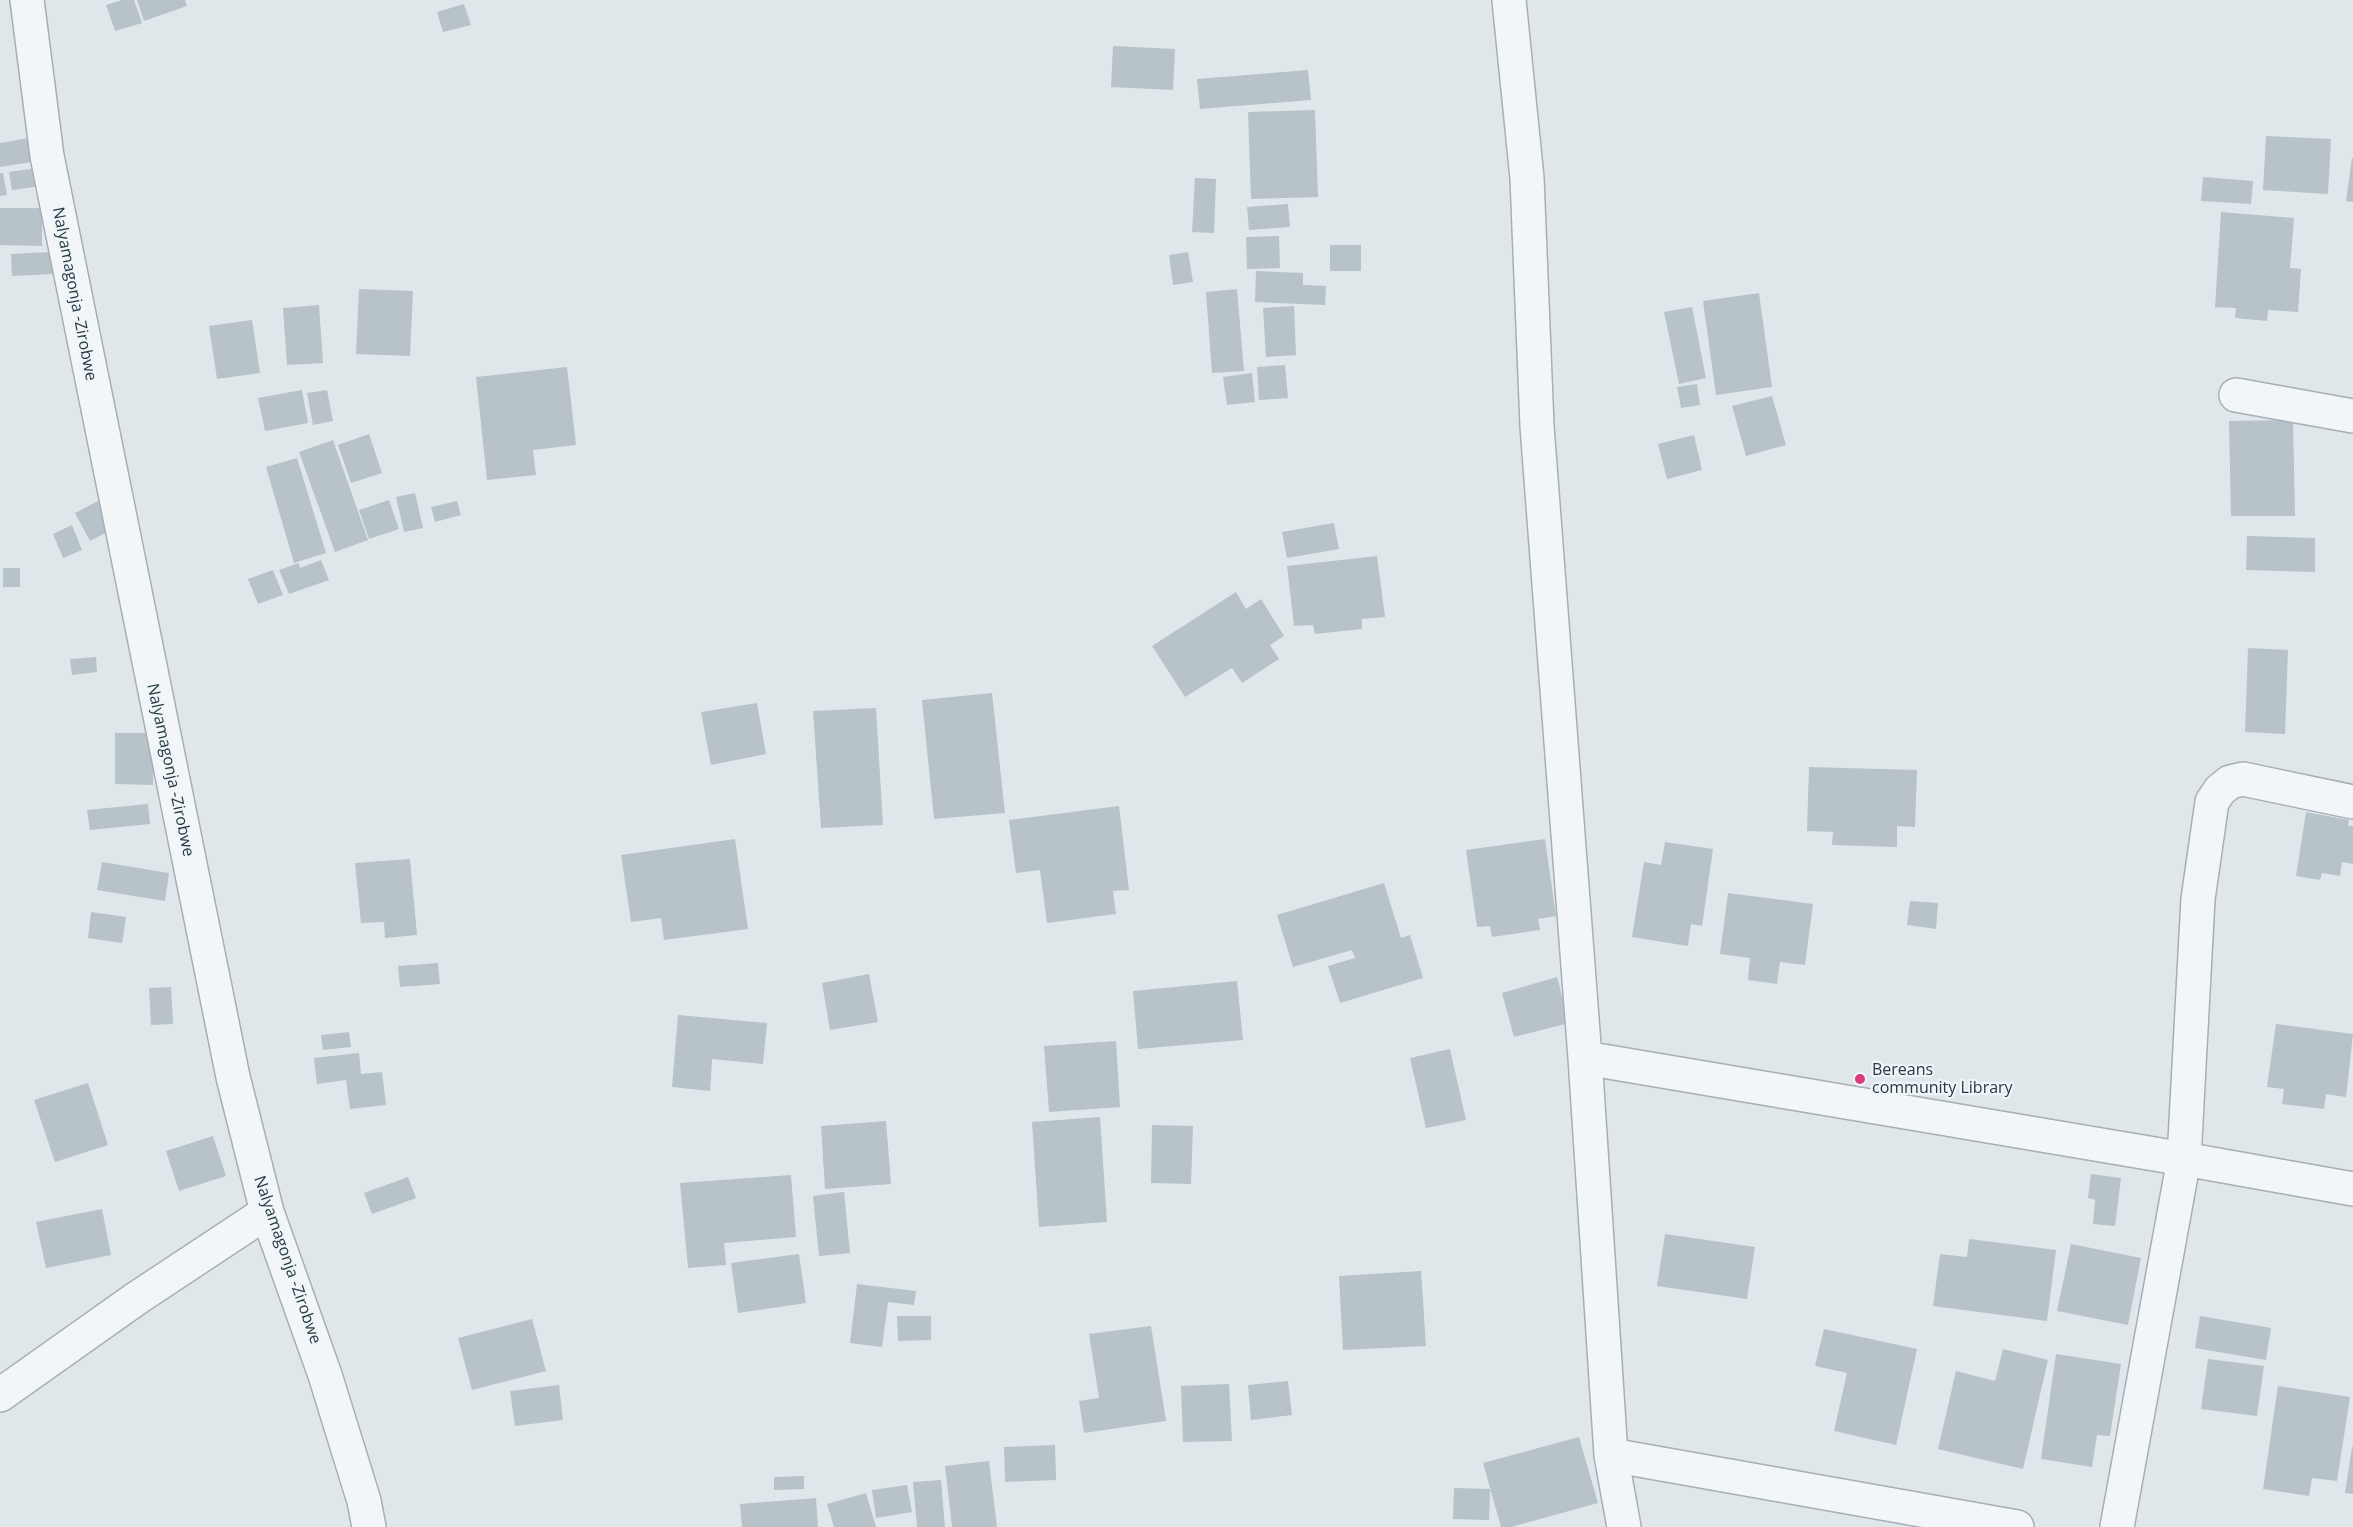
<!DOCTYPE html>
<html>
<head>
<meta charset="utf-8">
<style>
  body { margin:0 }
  canvas { display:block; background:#e0e7eb }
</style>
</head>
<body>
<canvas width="2353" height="1527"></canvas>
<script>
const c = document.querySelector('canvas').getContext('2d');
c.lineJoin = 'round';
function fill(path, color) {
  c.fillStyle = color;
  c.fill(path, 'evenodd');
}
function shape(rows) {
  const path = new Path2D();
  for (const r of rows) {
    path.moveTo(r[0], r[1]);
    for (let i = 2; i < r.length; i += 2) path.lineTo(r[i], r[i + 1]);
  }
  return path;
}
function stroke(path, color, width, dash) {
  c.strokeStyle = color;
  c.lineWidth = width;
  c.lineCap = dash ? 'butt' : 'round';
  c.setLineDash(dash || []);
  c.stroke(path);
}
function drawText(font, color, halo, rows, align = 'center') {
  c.font = font + ' "Open Sans",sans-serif';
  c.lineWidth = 4.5;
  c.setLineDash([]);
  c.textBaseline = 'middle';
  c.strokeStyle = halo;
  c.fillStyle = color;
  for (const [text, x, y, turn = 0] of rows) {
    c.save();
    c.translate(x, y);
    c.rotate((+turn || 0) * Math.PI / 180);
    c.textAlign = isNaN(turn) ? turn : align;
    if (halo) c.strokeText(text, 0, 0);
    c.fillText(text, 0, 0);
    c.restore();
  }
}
fill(shape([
  [122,0,134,0,142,23,115,31,106,5],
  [137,0,185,0,187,6,144,21],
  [464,4,471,25,443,32,437,12],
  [1113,46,1175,49,1173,90,1111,87],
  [1308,70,1311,100,1200,109,1197,79],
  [1315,110,1318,197,1251,199,1248,112],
  [2266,136,2331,139,2328,194,2263,190],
  [34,137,38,161,0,167,0,143],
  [2352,158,2353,158,2353,202,2346,201],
  [38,168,41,186,12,190,9,172],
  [0,173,3,173,7,195,0,196],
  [2203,177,2253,181,2251,204,2201,201],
  [1195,178,1216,179,1214,233,1192,232],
  [1288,204,1290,227,1249,230,1247,207],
  [0,208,42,208,42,246,0,245],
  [2221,212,2294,218,2290,268,2301,269,2298,312,2268,310,2267,321,2235,318,2236,308,2215,307],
  [1279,236,1280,268,1247,269,1246,237],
  [1330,245,1361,245,1361,271,1330,271],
  [51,252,53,274,12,276,11,254],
  [1188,252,1193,282,1173,285,1169,255],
  [1256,271,1303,273,1303,285,1326,286,1325,305,1255,302],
  [359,289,413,291,410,356,356,354],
  [1237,289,1244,371,1212,373,1206,292],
  [1759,293,1772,387,1716,395,1703,301],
  [319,305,323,363,287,365,283,308],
  [1294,306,1296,355,1266,357,1263,308],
  [1692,307,1706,378,1679,384,1664,312],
  [252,320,260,373,217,379,209,326],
  [1285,365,1288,398,1259,400,1257,367],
  [567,367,576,445,533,450,536,475,487,480,476,377],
  [1252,373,1255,402,1227,405,1223,377],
  [1697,384,1700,405,1681,408,1677,387],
  [302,390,308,423,265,431,258,398],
  [327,390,333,421,313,425,307,393],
  [1772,396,1786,445,1746,456,1732,406],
  [2293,420,2295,516,2231,516,2229,421],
  [369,434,382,473,351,483,338,445],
  [1694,435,1702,470,1667,479,1658,444],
  [333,440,368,540,335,552,299,452],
  [297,458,326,553,294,563,266,467],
  [415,493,423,528,404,532,396,497],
  [389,500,399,529,369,539,359,510],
  [98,501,113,529,90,541,75,513],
  [457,501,461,515,435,522,431,507],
  [1334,523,1339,549,1287,558,1282,532],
  [72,525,82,550,63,558,53,534],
  [2247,536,2315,538,2315,572,2246,570],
  [1377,556,1385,617,1362,619,1362,629,1315,634,1313,625,1294,626,1287,566],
  [321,560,329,580,289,594,279,570,299,563,300,568],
  [3,568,20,568,20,587,3,587],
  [273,570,283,595,258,604,248,579],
  [1236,592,1246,609,1261,599,1284,636,1270,645,1279,659,1242,683,1232,668,1185,697,1152,646],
  [2248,648,2288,650,2285,734,2245,732],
  [96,657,97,672,72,675,70,659],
  [992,693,1005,813,934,819,922,700],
  [757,703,766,754,711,765,701,712],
  [876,708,883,825,821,828,813,711],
  [115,733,153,733,153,785,115,784],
  [1809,767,1917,770,1915,827,1897,826,1897,847,1832,845,1833,832,1807,831],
  [148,804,150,824,90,830,87,810],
  [1119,806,1129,890,1113,891,1116,914,1047,923,1040,870,1016,873,1009,820],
  [2306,812,2349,820,2348,826,2353,826,2353,864,2342,862,2340,876,2322,873,2320,880,2296,876],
  [735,839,748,929,664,940,661,918,631,922,621,855],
  [1545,839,1556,916,1538,919,1540,930,1492,937,1490,926,1477,927,1466,850],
  [1665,842,1713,849,1702,926,1691,924,1688,946,1632,937,1644,862,1661,865],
  [410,859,417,935,385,938,384,922,361,923,355,863],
  [102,862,169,873,165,901,97,890],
  [1384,883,1401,938,1410,935,1423,978,1340,1003,1328,966,1355,958,1352,950,1293,967,1277,915],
  [1728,893,1813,904,1805,965,1780,962,1777,984,1748,980,1750,958,1720,954],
  [1910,901,1938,903,1936,929,1907,925],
  [91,912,126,917,122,943,88,938],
  [438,963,440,984,400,987,398,966],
  [869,974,878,1022,830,1030,822,983],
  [1557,977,1569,1023,1514,1037,1502,993],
  [1237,981,1243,1040,1138,1049,1133,991],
  [171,987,173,1024,151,1025,149,988],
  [678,1015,767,1023,763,1064,712,1059,710,1091,672,1087],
  [2276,1024,2353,1034,2346,1097,2326,1094,2324,1109,2282,1104,2284,1089,2267,1087],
  [349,1032,351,1047,323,1050,321,1035],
  [1116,1041,1120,1107,1049,1112,1044,1046],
  [1450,1049,1466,1120,1426,1128,1410,1058],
  [359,1053,361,1074,382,1072,386,1105,350,1109,346,1080,317,1084,314,1058],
  [88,1083,108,1145,55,1162,34,1100],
  [1100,1117,1107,1222,1039,1227,1032,1122],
  [886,1121,891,1184,825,1189,821,1126],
  [1152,1125,1193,1126,1191,1184,1151,1183],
  [213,1136,226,1176,179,1191,166,1151],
  [2091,1174,2121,1178,2115,1226,2093,1224,2095,1200,2088,1198],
  [791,1175,796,1237,724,1243,726,1265,688,1268,680,1183],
  [408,1177,416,1198,372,1214,364,1193],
  [844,1192,850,1253,819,1256,813,1196],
  [102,1209,111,1255,46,1268,36,1222],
  [1665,1234,1755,1247,1747,1299,1657,1286],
  [1969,1239,2056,1250,2047,1321,1933,1306,1940,1254,1967,1257],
  [2071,1244,2141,1258,2128,1325,2057,1311],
  [799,1254,806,1303,738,1313,731,1263],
  [1421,1271,1426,1346,1343,1350,1339,1276],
  [857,1284,916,1291,914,1305,888,1302,882,1347,850,1343],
  [897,1316,931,1316,931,1340,898,1341],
  [2200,1316,2271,1328,2266,1360,2195,1348],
  [532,1319,546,1371,472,1390,458,1338],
  [1151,1326,1166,1421,1084,1433,1079,1401,1099,1398,1089,1334],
  [1824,1329,1917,1349,1896,1445,1834,1431,1847,1373,1815,1366],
  [2003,1349,2048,1360,2023,1469,1938,1449,1956,1371,1995,1381],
  [2056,1354,2121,1364,2110,1436,2097,1435,2092,1467,2041,1459],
  [2208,1359,2264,1366,2257,1416,2201,1409],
  [1288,1381,1292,1415,1251,1420,1248,1385],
  [1229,1384,1232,1441,1183,1442,1181,1386],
  [559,1385,563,1420,515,1426,510,1391],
  [2278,1386,2350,1397,2337,1481,2312,1478,2309,1496,2263,1489],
  [1579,1437,1598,1503,1511,1527,1501,1527,1483,1463],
  [1055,1445,1056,1480,1005,1482,1004,1447],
  [2352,1447,2353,1447,2353,1494,2345,1493],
  [989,1461,997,1527,952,1527,945,1466],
  [804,1476,804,1489,774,1490,774,1477],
  [941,1480,945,1527,917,1527,913,1482],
  [907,1485,912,1512,876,1518,872,1490],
  [1454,1488,1490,1489,1489,1520,1453,1519],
  [866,1493,876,1527,834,1527,827,1504],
  [816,1498,818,1527,742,1527,740,1504]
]), '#b7c2c9');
const street = shape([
  [27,0,47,156,233,1077,267,1212,325,1375,364,1501,369,1527],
  [1509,0,1527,178,1537,426,1585,1058,1611,1455,1624,1527],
  [2236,395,2353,416],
  [1585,1058,2184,1159,2353,1189],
  [0,1395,137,1298,267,1212],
  [1611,1455,2017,1527],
  [2117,1527,2184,1159,2198,899,2212,802,2220,790,2230,782,2243,779,2353,802]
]);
stroke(street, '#a5afb6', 36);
stroke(street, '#f3f6f8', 33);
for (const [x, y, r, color] of [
  [1860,1079,6,"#db3a7b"]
]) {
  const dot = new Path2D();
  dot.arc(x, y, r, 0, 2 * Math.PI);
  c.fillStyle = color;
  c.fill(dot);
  stroke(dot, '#f0f5f8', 2);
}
drawText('16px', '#273944', '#f0f5f8', [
  ["Nalyamagonja -Zirobwe",74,294,79],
  ["Nalyamagonja -Zirobwe",170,770,78],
  ["Nalyamagonja -Zirobwe",287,1260,71]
]);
drawText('16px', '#273944', '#f0f5f8', [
  ["Bereans",1872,1070],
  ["community Library",1872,1088]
], 'left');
</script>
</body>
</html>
